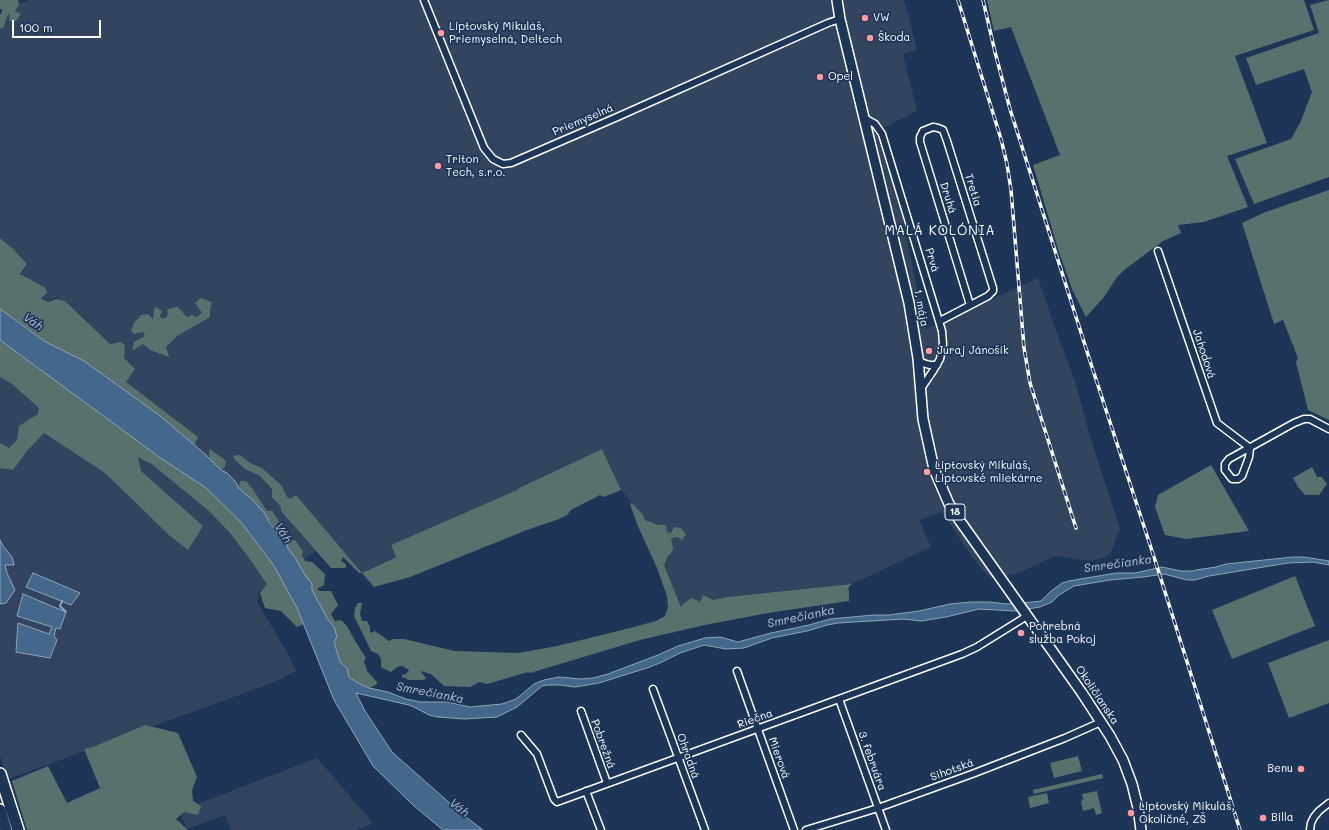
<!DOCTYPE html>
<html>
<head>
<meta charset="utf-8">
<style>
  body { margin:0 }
  #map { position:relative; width:1329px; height:830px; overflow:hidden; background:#1d3557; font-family:Mali,sans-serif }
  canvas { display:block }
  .scale { position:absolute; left:12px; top:20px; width:89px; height:18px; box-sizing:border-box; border:2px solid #fff; border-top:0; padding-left:5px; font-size:12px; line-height:14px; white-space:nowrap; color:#fff; -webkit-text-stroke:3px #1d3557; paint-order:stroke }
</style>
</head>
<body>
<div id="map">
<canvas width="1329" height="830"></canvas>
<div class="scale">100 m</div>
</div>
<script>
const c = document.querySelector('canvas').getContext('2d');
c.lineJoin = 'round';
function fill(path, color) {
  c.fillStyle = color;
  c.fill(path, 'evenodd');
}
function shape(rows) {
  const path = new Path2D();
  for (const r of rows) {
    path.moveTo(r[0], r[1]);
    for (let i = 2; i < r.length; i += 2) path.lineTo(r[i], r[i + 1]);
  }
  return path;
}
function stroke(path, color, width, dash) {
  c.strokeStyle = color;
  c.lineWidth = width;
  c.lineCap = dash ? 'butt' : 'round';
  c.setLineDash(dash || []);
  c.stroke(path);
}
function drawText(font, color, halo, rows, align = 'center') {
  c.font = font + ' Mali,sans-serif';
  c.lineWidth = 3.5;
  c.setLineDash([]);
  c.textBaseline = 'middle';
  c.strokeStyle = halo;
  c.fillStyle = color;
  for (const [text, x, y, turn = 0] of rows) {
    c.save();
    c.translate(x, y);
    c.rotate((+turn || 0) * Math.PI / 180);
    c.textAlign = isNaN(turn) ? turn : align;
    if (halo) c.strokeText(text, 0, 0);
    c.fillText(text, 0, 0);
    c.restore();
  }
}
fill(shape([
  [29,0,904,0,917,50,903,54,917,111,883,128,926,329,1038,278,1054,325,1075,381,1090,436,1120,529,1110,554,1102,558,1092,561,1055,556,1016,574,991,578,977,564,942,512,919,520,931,547,852,584,727,597,681,607,643,515,621,490,602,449,519,488,517,490,391,545,396,556,362,573,333,539,259,592,257,602,287,652,296,671,275,682,8,779,0,756,0,377,12,384,39,408,91,327,57,297,48,301,39,295,43,290,21,274,28,264,11,250,12,248,0,238,0,12],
  [317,758,373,823,356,830,231,830,225,815,187,829,179,811]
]), '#33445f');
fill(shape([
  [0,0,18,0,19,5,15,11,21,14,16,21,10,21,9,13,6,19,4,27,0,29,0,15,2,13,2,9,0,9],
  [987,0,1304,0,1314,30,1235,56,1267,143,1227,156,1248,207,1204,222,1178,225,1181,233,1163,241,1124,270,1117,277,1104,297,1086,317,1072,289,1058,249,1033,165,1060,155,1011,27,994,31],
  [1329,0,1329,177,1254,204,1235,159,1291,139,1300,123,1312,92,1304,69,1256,85,1246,58,1319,33,1310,5],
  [1329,190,1329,420,1308,410,1296,362,1298,358,1283,320,1274,324,1242,223,1263,213],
  [0,238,12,248,27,264,20,274,46,288,47,293,41,298,48,302,56,299,65,301,110,344,120,342,125,345,124,358,135,369,126,382,198,437,194,446,159,415,84,361,44,341,0,309],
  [201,298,212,302,210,309,210,317,177,336,166,347,169,357,150,350,143,344,132,351,134,342,145,336,143,332,134,334,131,330,134,323,141,315,148,314,153,319,154,309,156,307,162,311,160,316,162,319,167,317,168,309,178,307,187,317,192,315,196,317,202,313,195,303],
  [0,340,162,459,206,488,241,522,274,566,297,608,303,624,297,627,281,611,265,608,260,593,267,584,249,558,230,533,210,512,153,465,138,457,141,471,203,526,188,550,169,535,105,473,44,433,27,451,13,470,0,468,0,443,9,448,17,440,19,426,38,414,39,408,12,384,0,377],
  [210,449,226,461,225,467,221,470,210,460,209,453],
  [602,449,621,490,604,497,600,495,571,510,567,515,559,519,527,530,410,577,374,587,362,573,359,573,343,557,341,561,346,564,346,568,331,568,281,511,281,507,272,497,272,489,260,476,245,469,235,460,233,456,240,455,250,463,262,468,282,486,287,497,290,499,296,495,362,573,396,557,391,545,517,490,519,488],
  [1211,465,1249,531,1186,539,1165,535,1155,507,1158,495],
  [1312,467,1317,477,1322,477,1327,484,1319,495,1305,495,1298,487,1293,478],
  [240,481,246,481,252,488,267,511,272,511,279,521,276,526,279,529,285,529,290,535,289,541,295,540,303,551,302,556,305,561,312,562,325,574,324,585,317,589,320,591,331,591,338,605,331,614,335,621,341,620,347,626,354,639,366,658,364,661,367,671,377,682,377,684,370,688,356,682,349,677,347,668,340,662,334,641,337,637,334,627,327,618,312,590,312,583,306,577,296,559,288,548,286,542,252,499,245,494,239,488],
  [632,503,643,515,645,520,658,525,666,525,667,532,671,533,674,527,681,528,686,534,682,540,677,537,671,538,673,548,672,552,668,556,664,565,681,607,684,603,692,598,700,602,703,595,713,600,727,597,852,584,848,588,849,591,849,601,768,613,705,625,640,640,530,673,528,672,487,684,479,682,470,687,444,686,431,674,420,671,426,678,424,680,409,680,402,677,402,675,406,674,409,670,402,666,397,667,391,672,381,667,381,659,378,654,371,651,354,616,355,608,358,603,362,603,360,614,362,621,367,621,370,627,370,633,375,631,389,641,393,639,404,639,455,651,518,653,557,646,634,627,656,621,665,616,668,607,667,596,657,568,637,524,630,504],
  [1295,576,1315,626,1232,659,1212,610],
  [1329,640,1329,703,1289,718,1268,663],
  [145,725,178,733,197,777,192,790,193,801,201,806,198,815,184,812,176,819,188,830,27,830,12,781,48,766,67,803,100,788,84,749,93,747],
  [1078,756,1082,771,1054,778,1050,763],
  [1102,774,1103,778,1034,794,1033,790],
  [1097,791,1102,813,1096,815,1094,808,1083,811,1081,801,1083,800,1082,794],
  [1047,793,1049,803,1030,808,1028,797]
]), '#58716d');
const water = shape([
  [0,309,44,341,84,361,159,415,206,455,221,470,227,473,235,481,239,488,245,494,252,499,265,514,269,522,286,542,288,548,296,559,306,577,312,583,312,590,327,618,334,627,337,637,334,642,340,662,347,668,349,677,356,682,369,688,388,692,406,699,420,702,447,702,470,707,502,704,516,699,534,684,544,680,559,677,581,679,593,678,608,674,658,655,678,646,705,638,720,637,738,642,771,633,809,625,830,619,874,615,889,615,919,611,950,604,971,602,990,602,1006,604,1033,602,1041,601,1050,592,1062,583,1069,581,1116,573,1135,573,1162,567,1181,571,1193,571,1196,570,1216,567,1226,564,1293,557,1304,557,1329,561,1329,565,1313,562,1288,563,1209,576,1195,580,1187,580,1164,574,1143,577,1110,580,1074,586,1059,595,1052,602,1040,607,1015,611,979,609,946,617,921,621,903,619,838,623,827,625,807,631,772,638,744,648,726,649,704,645,680,653,662,662,650,667,599,683,575,687,560,685,548,685,542,686,517,707,497,717,464,719,438,717,429,715,416,708,409,705,356,693,365,711,392,752,462,814,483,830,443,830,413,805,373,766,334,700,297,608,274,566,241,522,206,488,162,459,0,340,0,309],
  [0,540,3,546,12,557,14,565,5,565,7,573,15,590,6,603,0,604,0,540],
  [33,573,80,593,71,605,26,587,33,573],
  [23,594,66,612,60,629,56,628,54,636,57,640,50,658,16,652,18,623,49,634,52,627,17,616,23,594]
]);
fill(water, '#44688b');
stroke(water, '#8fa4b9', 1);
stroke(shape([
  [62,601,60,606,66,612]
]), '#8fa4b9', 2);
const street = shape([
  [424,0,484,148,493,159,503,164,511,163,615,118,828,23,840,19],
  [864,118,875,124,882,134,942,331,943,344,940,359,933,371,920,390],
  [1158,251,1217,423,1250,448],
  [940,321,988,296,993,291,993,288,947,141,943,130,938,128,933,127,923,131,920,137,920,142,970,305],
  [918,358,921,362,926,364,930,365,937,365],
  [1250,448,1249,457,1242,476,1238,479,1232,479,1225,470,1225,464,1229,459,1294,423,1304,419,1310,419,1329,429],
  [737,671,794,830],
  [653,689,705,830],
  [839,699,886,830],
  [581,711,607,783],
  [521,735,537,754,554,799,557,802,962,654,977,647,1027,616],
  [586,791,601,830],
  [806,830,878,808,972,774,1065,738,1101,722],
  [1310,830,1311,823,1314,817,1319,811,1329,803]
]);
const primary = shape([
  [837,0,840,19,909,303,918,358,923,419,934,469,949,504,960,521,1082,693,1110,736,1123,760,1132,784,1138,808,1141,830]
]);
const highway = shape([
  [0,774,18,830],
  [0,810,6,830]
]);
stroke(street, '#fff', 9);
stroke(primary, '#fff', 12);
stroke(highway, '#fff', 14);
stroke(street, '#1d3557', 6);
stroke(primary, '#1d3557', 9);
stroke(highway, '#1d3557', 11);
const rail = shape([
  [958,0,1001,139,1007,164,1011,190,1024,348,1030,383,1076,528],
  [983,0,995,52,1010,109,1091,364,1154,557,1240,830]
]);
stroke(rail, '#fff', 3.5);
stroke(rail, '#1d3557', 2, [6]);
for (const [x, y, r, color] of [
  [865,18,4,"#ff9aa2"],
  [441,33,4,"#ff9aa2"],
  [870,38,4,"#ff9aa2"],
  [820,77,4,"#ff9aa2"],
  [438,166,4,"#ff9aa2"],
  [929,351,4,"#ff9aa2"],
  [927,472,4,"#ff9aa2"],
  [1021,633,4,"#ff9aa2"],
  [1301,769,4,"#ff9aa2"],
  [1131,813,4,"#ff9aa2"],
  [1263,818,4,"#ff9aa2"]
]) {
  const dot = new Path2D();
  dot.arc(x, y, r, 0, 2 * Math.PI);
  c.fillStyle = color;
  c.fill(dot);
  stroke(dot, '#1d3557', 1.5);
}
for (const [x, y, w] of [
  [955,512,20]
]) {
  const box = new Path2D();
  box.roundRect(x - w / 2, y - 8, w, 16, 3);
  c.fillStyle = '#1d3557';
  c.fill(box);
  stroke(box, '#fff', 1);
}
drawText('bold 10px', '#fff', null, [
  ["18",955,512]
]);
drawText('11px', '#fff', '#1d3557', [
  ["VW",873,18],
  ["Liptovský Mikuláš,",449,27],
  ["Priemyselná, Deltech",449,40],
  ["Škoda",878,38],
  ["Opel",828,77],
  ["Triton",446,160],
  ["Tech, s.r.o.",446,173],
  ["Juraj Jánošík",937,351],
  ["Liptovský Mikuláš,",935,466],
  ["Liptovské mliekárne",935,479],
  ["Pohrebná",1029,627],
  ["služba Pokoj",1029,640],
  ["Benu",1293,769,"right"],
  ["Liptovský Mikuláš,",1139,807],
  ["Okoličné, ZŠ",1139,820],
  ["Billa",1271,818]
], 'left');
drawText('11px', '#fff', '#1d3557', [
  ["Priemyselná",583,120,-23],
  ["Tretia",973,190,73],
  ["Druhá",948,198,73],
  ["Prvá",932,260,73],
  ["1. mája",921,308,79],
  ["Jahodová",1204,354,72],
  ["Okoličianska",1097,695,56],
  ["Riečna",755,719,-20],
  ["Pobrežná",603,744,70],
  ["Ohradná",688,756,70],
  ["Mierová",779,758,70],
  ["3. februára",872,761,70],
  ["Sihotská",952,770,-20]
]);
drawText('italic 12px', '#b4c3d1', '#1d3557', [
  ["Váh",33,322,35],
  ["Váh",283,533,59],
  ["Smrečianka",1118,564,-8],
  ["Smrečianka",801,617,-12],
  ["Smrečianka",430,693,11],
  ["Váh",459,808,39]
]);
c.letterSpacing = '1px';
drawText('13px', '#fff', '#1d3557', [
  ["MALÁ KOLÓNIA",940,231]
]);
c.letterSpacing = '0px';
</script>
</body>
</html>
